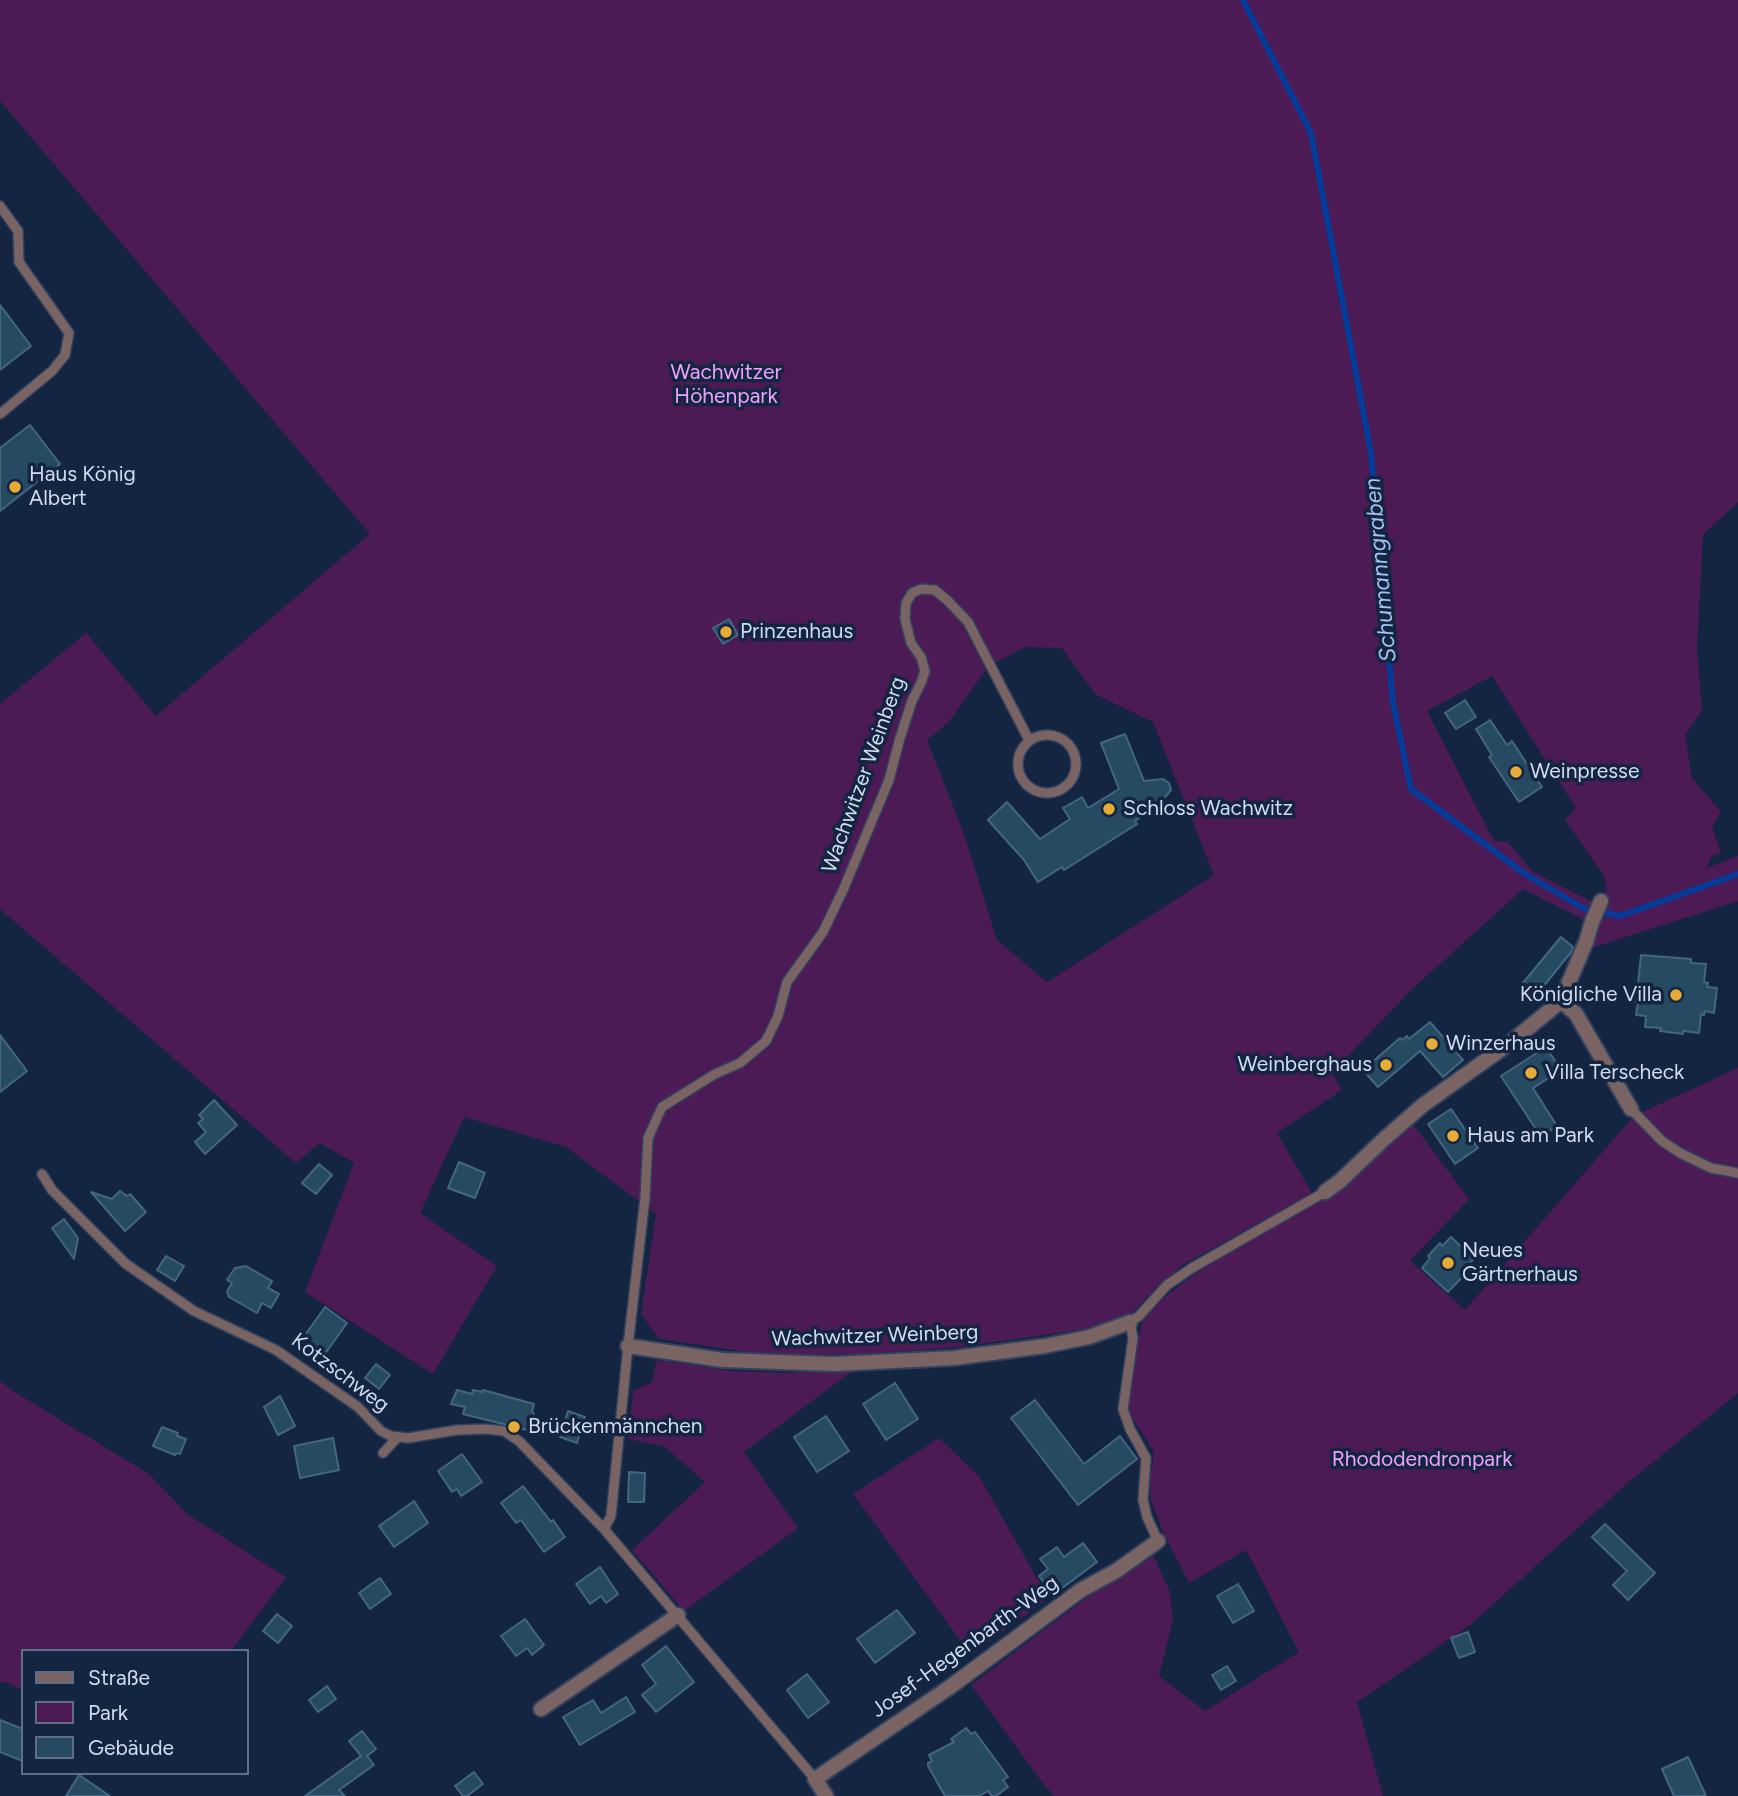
<!DOCTYPE html>
<html>
<head>
<meta charset="utf-8">
<style>
  body { margin:0 }
  #map { position:relative; width:1738px; height:1796px; overflow:hidden; background:#142542; font-family:Figtree,sans-serif }
  canvas { display:block }
  .legend { position:absolute; left:21px; top:1649px; width:228px; height:126px; box-sizing:border-box; background:#142542; border:2px solid #5f6e87; margin:0; padding:9px 12px; list-style:none; font-size:21px; color:#d0dbef }
  .legend li { display:flex; align-items:center; gap:14px; height:35px }
  .legend b { width:35px; border:2px solid #5f6e87 }
</style>
</head>
<body>
<div id="map">
<canvas width="1738" height="1796"></canvas>
<ul class="legend">
<li><b style="height:9px;background:#796463"></b>Straße</li>
<li><b style="height:19px;background:#4c1a55"></b>Park</li>
<li><b style="height:19px;background:#274a63"></b>Gebäude</li>
</ul>
</div>
<script>
const c = document.querySelector('canvas').getContext('2d');
c.lineJoin = 'round';
function fill(path, color) {
  c.fillStyle = color;
  c.fill(path, 'evenodd');
}
function shape(rows) {
  const path = new Path2D();
  for (const r of rows) {
    if (r.length === 3) {
      path.moveTo(r[0] + r[2], r[1]);
      path.arc(r[0], r[1], r[2], 0, 2 * Math.PI);
      continue;
    }
    path.moveTo(r[0], r[1]);
    for (let i = 2; i < r.length; i += 2) path.lineTo(r[i], r[i + 1]);
  }
  return path;
}
function stroke(path, color, width, dash) {
  c.strokeStyle = color;
  c.lineWidth = width;
  c.lineCap = dash ? 'butt' : 'round';
  c.setLineDash(dash || []);
  c.stroke(path);
}
function drawText(font, color, halo, rows, align = 'center') {
  c.font = font + ' Figtree,sans-serif';
  c.lineWidth = 7;
  c.setLineDash([]);
  c.textBaseline = 'middle';
  c.strokeStyle = halo;
  c.fillStyle = color;
  for (const [text, x, y, turn = 0] of rows) {
    c.save();
    c.translate(x, y);
    c.rotate((+turn || 0) * Math.PI / 180);
    c.textAlign = isNaN(turn) ? turn : align;
    if (halo) c.strokeText(text, 0, 0);
    c.fillText(text, 0, 0);
    c.restore();
  }
}
fill(shape([
  [0,0,1738,0,1738,502,1703,535,1697,648,1702,711,1685,735,1692,778,1721,812,1712,827,1721,853,1712,856,1706,868,1738,856,1738,901,1594,947,1605,903,1606,885,1603,874,1565,820,1576,808,1492,676,1427,711,1494,841,1508,842,1533,872,1593,902,1585,920,1523,889,1411,990,1332,1073,1342,1090,1277,1133,1312,1193,1184,1264,1157,1287,1130,1315,1079,1330,959,1347,877,1353,785,1357,741,1354,741,1351,659,1339,641,1314,656,1214,566,1147,464,1117,420,1213,497,1266,433,1374,305,1292,354,1163,320,1143,296,1163,0,909,0,704,86,633,156,716,370,534,0,101],
  [1026,647,1062,648,1095,694,1153,722,1214,875,1047,982,997,940,964,834,927,740,948,723,985,671,996,662],
  [1738,1068,1738,1393,1631,1480,1470,1625,1357,1702,1383,1796,1054,1796,1042,1782,971,1685,1085,1599,1152,1552,1170,1592,1173,1620,1159,1676,1205,1711,1299,1652,1246,1550,1189,1583,1163,1532,1151,1500,1150,1480,1154,1452,1127,1409,1142,1320,1166,1296,1196,1273,1275,1225,1318,1203,1340,1189,1413,1124,1469,1199,1410,1261,1465,1310,1634,1116],
  [657,1360,732,1371,786,1373,855,1369,744,1452,798,1528,684,1611,632,1550,705,1482,664,1446,628,1439,633,1391,652,1382],
  [0,1381,13,1391,149,1474,188,1515,286,1577,231,1651,23,1651,23,1691,8,1683,0,1682],
  [939,1438,979,1476,1035,1575,1050,1597,971,1655,853,1494]
]), '#4c1a55');
stroke(shape([
  [1243,0,1311,133,1371,453,1393,703,1411,789,1525,874,1583,908,1620,916,1738,874]
]), '#043c9a', 6);
const building = shape([
  [0,305,31,346,0,370,0,305],
  [30,425,60,464,0,511,0,448,30,425],
  [729,619,738,635,723,644,713,628,729,619],
  [1465,700,1476,717,1456,729,1445,713,1465,700],
  [1490,720,1507,745,1512,741,1542,787,1519,802,1489,757,1492,755,1476,729,1490,720],
  [1125,734,1144,781,1163,779,1169,783,1171,790,1157,807,1135,821,1137,824,1064,870,1062,867,1038,882,1024,860,988,820,1007,802,1040,839,1070,819,1063,808,1082,797,1088,808,1119,789,1101,743,1125,734],
  [1561,937,1573,947,1572,951,1542,988,1541,987,1535,995,1522,984,1561,937],
  [1641,955,1691,959,1691,963,1706,964,1704,982,1708,983,1707,987,1717,988,1714,1013,1705,1011,1704,1015,1701,1014,1699,1033,1683,1031,1683,1034,1660,1031,1661,1028,1645,1027,1646,1016,1636,1015,1638,1002,1636,1002,1641,955],
  [1430,1022,1463,1060,1443,1077,1420,1051,1378,1087,1363,1070,1400,1038,1402,1040,1407,1036,1409,1039,1430,1022],
  [0,1035,27,1071,0,1092,0,1035],
  [1546,1047,1561,1070,1533,1088,1557,1126,1541,1137,1501,1076,1546,1047],
  [214,1100,237,1125,205,1154,195,1142,206,1132,198,1123,203,1119,199,1115,214,1100],
  [1451,1109,1478,1148,1455,1164,1428,1124,1451,1109],
  [459,1162,485,1173,475,1198,448,1188,459,1162],
  [319,1164,332,1175,316,1194,302,1183,319,1164],
  [120,1191,127,1196,130,1194,146,1212,125,1231,91,1192,112,1199,120,1191],
  [64,1219,78,1238,74,1259,52,1228,64,1219],
  [1451,1237,1474,1259,1466,1267,1469,1270,1448,1292,1422,1268,1430,1258,1428,1256,1440,1243,1442,1246,1451,1237],
  [166,1256,184,1266,175,1281,157,1270,166,1256],
  [246,1266,272,1281,268,1288,279,1294,271,1308,262,1303,257,1313,229,1297,227,1291,232,1283,227,1280,235,1268,246,1266],
  [325,1307,347,1323,322,1358,300,1342,325,1307],
  [376,1364,390,1375,379,1389,365,1378,376,1364],
  [895,1383,918,1419,886,1440,863,1404,895,1383],
  [457,1390,472,1394,473,1390,483,1392,483,1390,534,1404,532,1411,534,1414,532,1421,529,1423,527,1430,463,1414,465,1407,451,1404,457,1390],
  [280,1396,295,1426,278,1435,264,1407,280,1396],
  [1035,1400,1084,1464,1120,1436,1137,1459,1078,1505,1011,1418,1035,1400],
  [568,1411,585,1417,577,1443,560,1437,568,1411],
  [826,1416,849,1451,817,1472,794,1437,826,1416],
  [162,1427,178,1433,177,1436,186,1439,180,1454,176,1453,175,1455,153,1446,162,1427],
  [333,1438,339,1470,300,1478,294,1446,333,1438],
  [462,1454,482,1482,461,1496,457,1489,452,1492,438,1471,462,1454],
  [629,1472,645,1473,644,1502,628,1502,629,1472],
  [523,1486,551,1522,553,1520,565,1537,544,1552,521,1520,516,1523,501,1503,523,1486],
  [414,1501,428,1523,394,1547,379,1526,414,1501],
  [1605,1524,1655,1573,1628,1600,1613,1585,1627,1571,1592,1537,1605,1524],
  [1083,1543,1097,1562,1053,1595,1039,1576,1048,1569,1040,1559,1057,1547,1064,1557,1083,1543],
  [600,1567,618,1594,606,1603,601,1596,590,1604,576,1584,600,1567],
  [380,1578,391,1594,370,1609,359,1593,380,1578],
  [1238,1584,1254,1611,1233,1623,1217,1596,1238,1584],
  [897,1610,915,1633,875,1663,857,1639,897,1610],
  [277,1614,292,1626,278,1643,263,1631,277,1614],
  [525,1619,544,1645,532,1655,527,1648,516,1656,501,1636,525,1619],
  [1468,1632,1475,1652,1459,1658,1451,1638,1468,1632],
  [666,1646,694,1682,656,1712,642,1695,656,1684,642,1665,666,1646],
  [1227,1666,1236,1681,1221,1690,1212,1675,1227,1666],
  [807,1674,829,1702,808,1718,787,1690,807,1674],
  [327,1686,336,1699,318,1712,309,1700,327,1686],
  [626,1697,635,1712,580,1745,563,1717,593,1700,601,1713,626,1697],
  [0,1720,23,1729,23,1761,0,1752,0,1720],
  [966,1728,971,1734,975,1732,1008,1777,1003,1780,1008,1787,996,1796,992,1796,988,1791,979,1796,945,1796,928,1766,928,1763,932,1761,929,1755,954,1742,951,1739,966,1728],
  [362,1731,376,1749,367,1756,374,1765,339,1790,345,1796,305,1796,361,1756,349,1741,362,1731],
  [1688,1757,1706,1796,1674,1796,1662,1769,1688,1757],
  [474,1772,483,1784,467,1796,463,1796,455,1786,474,1772],
  [79,1775,110,1796,66,1796,79,1775]
]);
fill(building, '#274a63');
stroke(building, '#436781', 2);
const service = shape([
  [0,206,18,231,19,262,69,333,65,355,52,371,0,414],
  [1047,764,29],
  [1631,1109,1662,1141,1680,1153,1711,1168,1738,1173],
  [42,1174,52,1190,126,1264,194,1311,276,1350,358,1407,381,1431,391,1436,408,1438,457,1430,486,1429,504,1431,519,1441,604,1529,815,1779],
  [383,1453,398,1437],
  [604,1529,611,1516,628,1346,645,1198,648,1138,662,1107,715,1074,740,1063,766,1041,778,1016,787,982,823,932,844,888,889,780,900,738,912,701,921,683,925,671,921,657,911,643,905,619,906,603,912,593,921,589,935,590,948,601,968,622,1029,740],
  [1158,1541,1147,1517,1143,1500,1146,1458,1130,1429,1123,1409,1133,1338,1130,1322,1139,1316,1167,1285,1192,1268,1325,1192]
]);
const minor = shape([
  [1561,1001,1576,1014,1631,1109],
  [1325,1192,1340,1181,1383,1140,1423,1105,1510,1043,1561,1001,1586,942,1592,922,1601,901],
  [628,1346,722,1360,834,1364,954,1358,1045,1346,1089,1337,1130,1322],
  [541,1709,678,1615],
  [826,1796,815,1779,950,1687,1081,1590,1116,1571,1158,1541]
]);
stroke(service, '#32425e', 12);
stroke(minor, '#32425e', 18);
stroke(service, '#796463', 9);
stroke(minor, '#796463', 14);
for (const [x, y, r, color] of [
  [15,487,7,"#e6ac36"],
  [726,632,7,"#e6ac36"],
  [1516,772,7,"#e6ac36"],
  [1109,809,7,"#e6ac36"],
  [1676,995,7,"#e6ac36"],
  [1432,1044,7,"#e6ac36"],
  [1386,1065,7,"#e6ac36"],
  [1531,1073,7,"#e6ac36"],
  [1453,1136,7,"#e6ac36"],
  [1448,1263,7,"#e6ac36"],
  [514,1427,7,"#e6ac36"]
]) {
  const dot = new Path2D();
  dot.arc(x, y, r, 0, 2 * Math.PI);
  c.fillStyle = color;
  c.fill(dot);
  stroke(dot, '#142542', 2.5);
}
drawText('21px', '#efa0ff', '#142542', [
  ["Wachwitzer",726,373],
  ["Höhenpark",726,397],
  ["Rhododendronpark",1422,1460]
]);
drawText('21px', '#d0dbef', '#142542', [
  ["Haus König",29,475],
  ["Albert",29,499],
  ["Prinzenhaus",740,632],
  ["Weinpresse",1530,772],
  ["Schloss Wachwitz",1123,809],
  ["Königliche Villa",1662,995,"right"],
  ["Winzerhaus",1446,1044],
  ["Weinberghaus",1372,1065,"right"],
  ["Villa Terscheck",1545,1073],
  ["Haus am Park",1467,1136],
  ["Neues",1462,1251],
  ["Gärtnerhaus",1462,1275],
  ["Brückenmännchen",528,1427]
], 'left');
drawText('21px', '#d0dbef', '#142542', [
  ["Wachwitzer Weinberg",864,775,-70],
  ["Wachwitzer Weinberg",875,1336,-2],
  ["Kotzschweg",340,1373,37],
  ["Josef-Hegenbarth-Weg",965,1647,-36]
]);
drawText('italic 23px', '#a5c2f3', '#142542', [
  ["Schumanngraben",1381,570,-95]
]);
</script>
</body>
</html>
